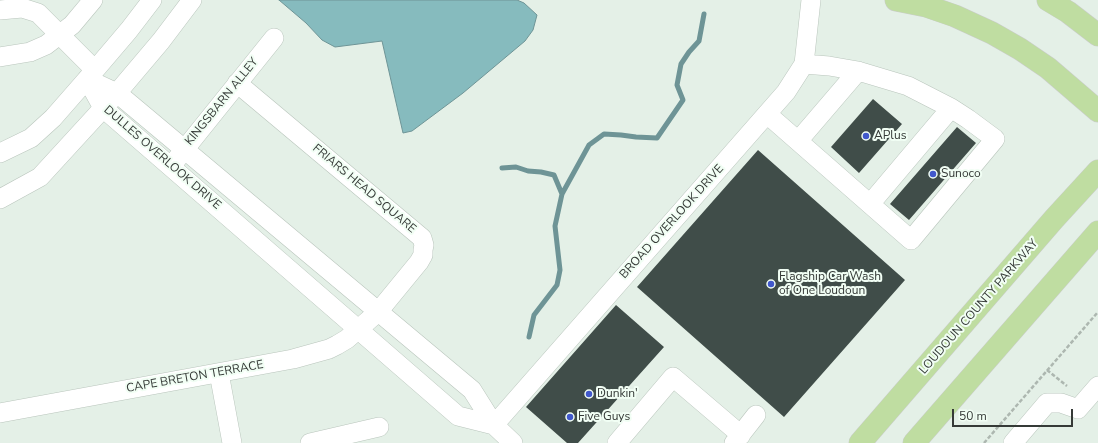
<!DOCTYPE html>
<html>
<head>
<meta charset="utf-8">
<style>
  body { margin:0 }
  #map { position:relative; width:1098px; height:443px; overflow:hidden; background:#e4f0e7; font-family:"Nunito Sans",sans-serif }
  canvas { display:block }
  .scale { position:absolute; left:952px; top:409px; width:121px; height:18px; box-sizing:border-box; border:2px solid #353a37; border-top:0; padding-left:5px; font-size:12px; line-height:14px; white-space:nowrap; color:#353a37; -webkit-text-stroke:3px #f1fef4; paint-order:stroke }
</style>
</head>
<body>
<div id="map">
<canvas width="1098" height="443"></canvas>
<div class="scale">50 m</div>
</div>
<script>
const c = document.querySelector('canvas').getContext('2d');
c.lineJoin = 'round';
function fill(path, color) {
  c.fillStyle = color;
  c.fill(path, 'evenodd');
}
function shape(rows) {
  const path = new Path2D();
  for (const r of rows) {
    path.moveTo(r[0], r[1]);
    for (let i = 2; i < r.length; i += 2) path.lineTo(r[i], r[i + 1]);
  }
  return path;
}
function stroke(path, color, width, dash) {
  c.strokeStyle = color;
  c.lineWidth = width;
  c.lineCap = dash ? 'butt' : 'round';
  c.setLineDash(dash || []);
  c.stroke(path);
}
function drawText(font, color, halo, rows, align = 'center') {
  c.font = font + ' "Nunito Sans",sans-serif';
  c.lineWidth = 4;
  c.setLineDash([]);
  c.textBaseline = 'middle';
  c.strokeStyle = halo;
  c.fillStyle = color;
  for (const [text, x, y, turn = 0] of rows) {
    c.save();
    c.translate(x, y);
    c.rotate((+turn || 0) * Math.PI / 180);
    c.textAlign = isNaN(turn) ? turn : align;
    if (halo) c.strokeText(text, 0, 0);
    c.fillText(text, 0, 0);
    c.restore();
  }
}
const water = shape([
  [279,0,517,0,524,3,537,15,533,30,525,41,463,93,412,131,403,133,382,41,335,47,322,40,306,23,279,0]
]);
fill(water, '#86bbbe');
stroke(water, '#6e9496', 1);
stroke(shape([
  [502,168,516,167,528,171,541,172,554,175,562,194],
  [529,337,534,315,557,285,560,270,555,226,562,194,589,145,604,134,621,135,636,137,657,138,683,100,677,85,681,64,689,52,699,41,704,14]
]), '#6e9496', 5);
fill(shape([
  [873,99,902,124,859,173,831,147],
  [957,127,976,143,909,220,890,204],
  [758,150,905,280,784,417,637,287],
  [616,305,664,347,578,443,567,443,526,407]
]), '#404d49');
const minor = shape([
  [0,10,22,8,38,13,95,70],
  [0,57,30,52,46,45,72,25,93,0],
  [87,79,117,93,472,390,494,425,513,443],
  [87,79,103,108,458,416,494,425],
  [767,114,911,240,995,139,968,119,951,108,908,86,858,71,829,66,804,64],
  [798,141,858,71],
  [0,153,31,138,53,118,95,70,129,30,152,0],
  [176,160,274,38],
  [0,199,40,177,117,93,161,41,192,0],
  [870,204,951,108],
  [219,373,232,443],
  [0,413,293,359,329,349,337,345,347,339,378,312,419,262,423,255,423,250,424,245,422,238,237,83],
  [494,425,786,92,804,64,811,0],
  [310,443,379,427],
  [617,443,673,377,741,435],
  [734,443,756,415],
  [1013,443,1047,403,1061,403,1078,409,1098,386]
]);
const major = shape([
  [896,0,926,6,955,16,992,33,1020,49,1048,68,1098,111],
  [1048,0,1068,12,1098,35],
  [860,443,1054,219,1098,171],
  [914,443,1098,232]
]);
stroke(minor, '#b9c5bc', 20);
stroke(major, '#cacccb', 23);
stroke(shape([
  [1047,370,1067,386],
  [984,443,1098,312]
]), '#adb7b0', 2.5, [4, 2]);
stroke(minor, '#fff', 19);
stroke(major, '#bfdda1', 22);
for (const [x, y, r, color] of [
  [866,136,4,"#4158cc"],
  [933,174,4,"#4158cc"],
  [771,284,4,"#4158cc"],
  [589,394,4,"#4158cc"],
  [570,417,4,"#4158cc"]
]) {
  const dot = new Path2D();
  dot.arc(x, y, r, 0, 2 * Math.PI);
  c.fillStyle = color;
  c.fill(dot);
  stroke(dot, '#f1fef4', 1.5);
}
drawText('12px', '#353a37', '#f1fef4', [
  ["KINGSBARN ALLEY",222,102,-51],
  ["DULLES OVERLOOK DRIVE",162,158,41],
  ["FRIARS HEAD SQUARE",364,189,40],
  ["BROAD OVERLOOK DRIVE",672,222,-48],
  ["LOUDOUN COUNTY PARKWAY",979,307,-49],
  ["CAPE BRETON TERRACE",195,377,-10]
]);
drawText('12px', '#353a37', '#f1fef4', [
  ["APlus",874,136],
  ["Sunoco",941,174],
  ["Flagship Car Wash",779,277],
  ["of One Loudoun",779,291],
  ["Dunkin'",597,394],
  ["Five Guys",578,417]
], 'left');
</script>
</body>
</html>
